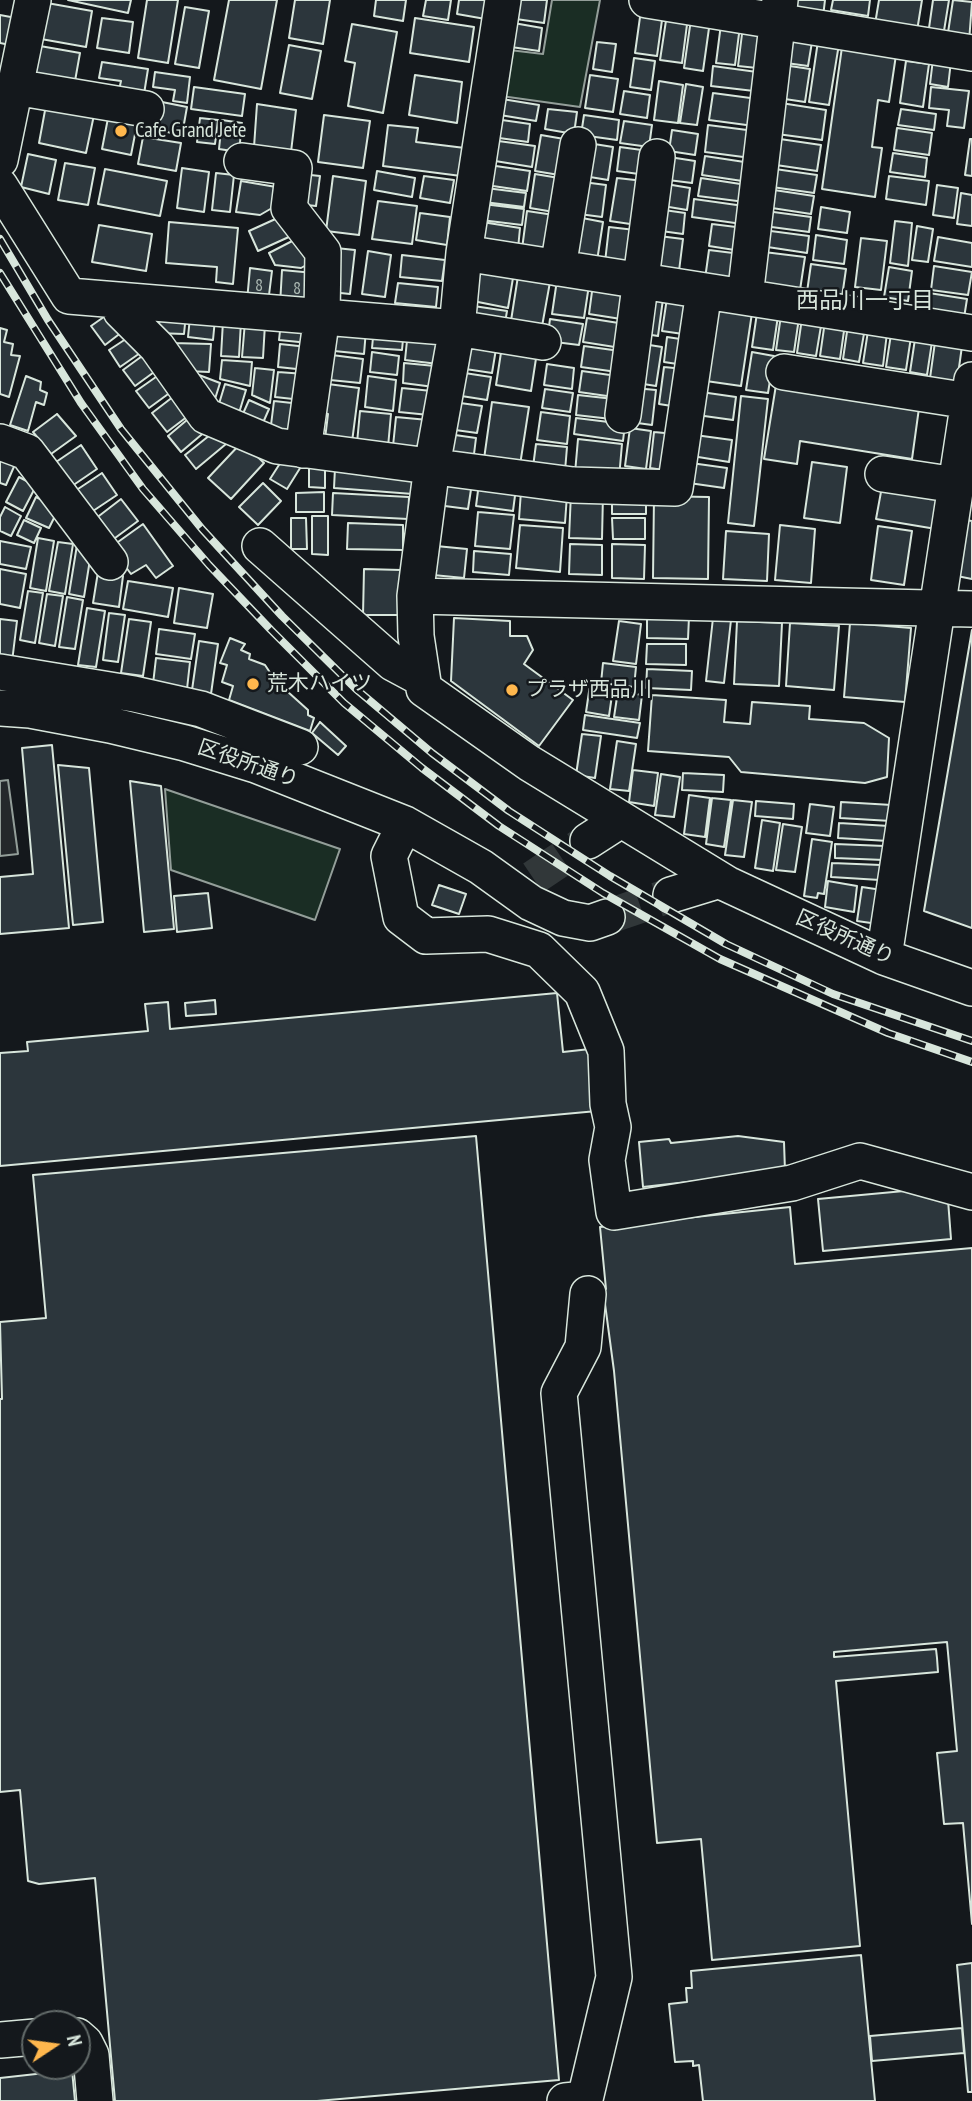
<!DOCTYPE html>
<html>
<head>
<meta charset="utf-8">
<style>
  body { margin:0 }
  #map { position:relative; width:972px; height:2101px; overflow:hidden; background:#14181c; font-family:"PT Sans Narrow",sans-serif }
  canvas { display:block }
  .north { position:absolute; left:21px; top:2010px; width:70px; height:70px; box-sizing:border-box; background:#14181c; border:2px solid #626a69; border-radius:50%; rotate:77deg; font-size:19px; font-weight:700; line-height:28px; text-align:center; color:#d8e6dc }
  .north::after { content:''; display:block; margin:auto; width:24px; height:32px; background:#ffb74d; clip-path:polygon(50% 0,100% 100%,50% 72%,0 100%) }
</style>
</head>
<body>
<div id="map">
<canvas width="972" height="2101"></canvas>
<div class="north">N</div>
</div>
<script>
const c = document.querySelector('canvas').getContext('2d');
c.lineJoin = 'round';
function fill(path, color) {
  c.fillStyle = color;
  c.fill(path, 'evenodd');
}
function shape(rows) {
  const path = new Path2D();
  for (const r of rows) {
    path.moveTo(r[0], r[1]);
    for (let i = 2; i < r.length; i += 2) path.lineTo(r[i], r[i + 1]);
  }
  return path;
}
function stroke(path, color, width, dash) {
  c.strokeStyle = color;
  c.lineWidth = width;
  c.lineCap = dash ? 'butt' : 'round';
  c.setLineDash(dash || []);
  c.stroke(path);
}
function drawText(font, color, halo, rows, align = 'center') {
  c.font = font + ' "PT Sans Narrow","Noto Sans JP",sans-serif';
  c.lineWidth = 5;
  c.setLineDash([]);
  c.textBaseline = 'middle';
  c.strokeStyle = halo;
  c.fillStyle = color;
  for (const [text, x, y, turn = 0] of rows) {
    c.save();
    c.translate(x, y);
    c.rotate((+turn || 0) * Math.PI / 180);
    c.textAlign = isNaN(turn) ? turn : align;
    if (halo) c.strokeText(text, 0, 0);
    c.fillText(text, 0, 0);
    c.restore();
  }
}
const green = shape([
  [552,0,600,0,580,107,494,95,501,49,543,54,552,0],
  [165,789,340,849,315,920,171,870,165,789]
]);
fill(green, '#1a2d24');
stroke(green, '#939e99', 2);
const parking = shape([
  [8,780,18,854,0,856,0,781,8,780]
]);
fill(parking, '#24282b');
stroke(parking, '#939e99', 2);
const building = shape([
  [68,0,131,0,128,13,68,0],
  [147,0,178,0,168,63,138,58,147,0],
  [229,0,277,0,261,89,214,80,229,0],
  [295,0,330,0,323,44,289,38,295,0],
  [376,0,406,0,403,21,374,16,376,0],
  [426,0,451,0,448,20,423,16,426,0],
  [459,0,494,0,491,20,457,14,459,0],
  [512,0,547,0,544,23,509,18,512,0],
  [788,0,825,0,823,17,787,11,788,0],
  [833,0,870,0,868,16,831,10,833,0],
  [879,0,922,0,917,31,875,24,879,0],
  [933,0,949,0,943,37,928,35,933,0],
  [953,0,972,2,969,42,947,39,953,0],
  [47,3,92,11,86,47,41,39,47,3],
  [185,7,209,11,199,68,175,64,185,7],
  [641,10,663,13,657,56,635,53,641,10],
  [667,14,688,17,682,63,660,60,667,14],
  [0,15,16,18,10,45,0,43,0,15],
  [102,18,133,22,129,53,97,48,102,18],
  [415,18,474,27,469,62,410,53,415,18],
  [691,19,710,21,703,71,684,68,691,19],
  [508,22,542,28,539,51,504,46,508,22],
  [352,24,397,32,383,113,348,106,355,63,345,61,352,24],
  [721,24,740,26,735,65,716,63,721,24],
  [743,26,762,29,757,68,738,66,743,26],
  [790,33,813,36,808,66,786,63,790,33],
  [818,41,839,44,829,105,809,102,818,41],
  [597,42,616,44,612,72,593,69,597,42],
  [289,45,321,51,312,99,280,93,289,45],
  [40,46,80,53,75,81,35,74,40,46],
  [842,47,896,55,889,102,878,100,872,147,882,148,875,197,822,189,842,47],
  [634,58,655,61,651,90,630,87,634,58],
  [933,59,951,61,948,87,930,84,933,59],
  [906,61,929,64,923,107,900,103,906,61],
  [102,62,148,69,144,94,119,90,121,81,99,78,102,62],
  [783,65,810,69,805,102,778,98,783,65],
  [713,66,757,72,754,91,711,86,713,66],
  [155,72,190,77,187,103,173,101,175,90,153,87,155,72],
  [415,75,462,82,457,123,409,115,415,75],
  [590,75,618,79,613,112,585,108,590,75],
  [659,81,683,85,678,123,654,120,659,81],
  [686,84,703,87,697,125,680,123,686,84],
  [194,87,245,94,242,116,191,109,194,87],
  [931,87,969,91,964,128,947,126,949,110,929,108,931,87],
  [624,91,650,95,647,118,620,114,624,91],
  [713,93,758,99,754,126,709,120,713,93],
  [496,98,539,105,536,121,494,114,496,98],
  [162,102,187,107,182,135,157,130,162,102],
  [781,103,826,110,822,140,777,134,781,103],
  [257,104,296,110,291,152,254,147,257,104],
  [46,105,94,115,86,153,39,143,46,105],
  [548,109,577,112,574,134,545,129,548,109],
  [901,109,936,114,934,130,898,125,901,109],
  [109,113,138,119,131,155,102,149,109,113],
  [324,115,370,121,363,168,318,162,324,115],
  [584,115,619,120,617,140,581,135,584,115],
  [200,118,218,120,215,144,197,142,200,118],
  [495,119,530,124,528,142,492,137,495,119],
  [222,120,242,123,239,152,219,149,222,120],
  [624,121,652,125,649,147,620,143,624,121],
  [388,125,418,128,416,142,465,148,461,176,383,166,388,125],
  [708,125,755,131,751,158,705,152,708,125],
  [897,128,932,133,929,155,894,150,897,128],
  [672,130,698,134,695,155,669,151,672,130],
  [541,135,564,139,559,175,535,171,541,135],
  [143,137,181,143,176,171,138,164,143,137],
  [780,139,821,145,817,171,776,165,780,139],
  [970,139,972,139,972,176,965,175,970,139],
  [491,140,535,146,532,167,489,160,491,140],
  [588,143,613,147,608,180,584,176,588,143],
  [620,147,649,151,646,175,617,171,620,147],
  [893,153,927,158,925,177,890,172,893,153],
  [28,154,56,160,49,194,21,187,28,154],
  [663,156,695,161,692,183,660,179,663,156],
  [705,156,751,163,749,182,702,175,705,156],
  [65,163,95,168,88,205,58,200,65,163],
  [489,165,530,171,527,191,486,185,489,165],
  [182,168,209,172,204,212,177,208,182,168],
  [105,169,167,181,160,216,98,204,105,169],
  [775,169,817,175,814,193,772,187,775,169],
  [377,171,415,178,412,197,374,190,377,171],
  [216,173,234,175,230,212,212,210,216,173],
  [301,174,320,176,316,206,297,204,301,174],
  [535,174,559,178,554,212,530,208,535,174],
  [333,176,366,181,359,235,326,231,333,176],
  [424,176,454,180,450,203,420,198,424,176],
  [889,176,929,181,926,205,886,199,889,176],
  [617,178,644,181,637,225,610,221,617,178],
  [701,178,747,185,745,202,698,196,701,178],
  [241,181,276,187,272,208,260,215,236,212,241,181],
  [583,182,606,185,602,217,579,214,583,182],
  [660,183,690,188,687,210,657,205,660,183],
  [937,185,958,188,954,218,933,215,937,185],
  [486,188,526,193,524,207,484,202,486,188],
  [774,190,814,196,811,214,772,208,774,190],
  [961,193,972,195,972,226,957,224,961,193],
  [694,199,744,206,742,224,692,217,694,199],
  [378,201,417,206,412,244,372,239,378,201],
  [483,204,524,209,522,225,481,220,483,204],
  [821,207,850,212,847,233,818,229,821,207],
  [657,209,685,213,683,234,654,230,657,209],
  [527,211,554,215,545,253,522,249,527,211],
  [766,211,811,217,809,232,764,226,766,211],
  [420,213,450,217,447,245,416,240,420,213],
  [282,216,291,236,258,251,249,231,282,216],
  [577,217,603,222,597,261,571,257,577,217],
  [895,221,912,223,908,266,890,263,895,221],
  [169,222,238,228,233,284,216,282,217,267,166,263,169,222],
  [482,222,520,228,518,249,478,243,482,222],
  [712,224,744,228,741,251,709,246,712,224],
  [99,225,152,234,146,271,92,262,99,225],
  [917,226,933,229,928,262,912,260,917,226],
  [609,227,635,230,630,266,605,262,609,227],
  [763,230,809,236,807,253,761,246,763,230],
  [816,235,847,240,844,264,813,260,816,235],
  [659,236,683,239,679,271,655,268,659,236],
  [938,237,972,243,972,267,934,261,938,237],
  [298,238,310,263,301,268,275,265,269,253,298,238],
  [861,238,887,241,881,290,855,287,861,238],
  [336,248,355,250,350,294,331,292,336,248],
  [709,250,741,254,737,283,705,279,709,250],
  [368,251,391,255,385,297,362,294,368,251],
  [764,252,805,257,800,290,759,284,764,252],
  [402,255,445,260,442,281,400,277,402,255],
  [811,264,846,269,842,297,807,292,811,264],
  [475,265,514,272,508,308,468,300,475,265],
  [934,266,972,272,968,295,931,290,934,266],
  [889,267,912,271,908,301,884,297,889,267],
  [250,268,272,271,268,303,247,301,250,268],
  [282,270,314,273,312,307,280,305,282,270],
  [518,276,550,282,541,332,510,327,518,276],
  [557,280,589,285,584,318,552,314,557,280],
  [398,283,438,287,436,307,395,303,398,283],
  [593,284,626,289,621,319,589,314,593,284],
  [929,293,967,299,964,318,926,313,929,293],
  [644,296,663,299,658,336,639,333,644,296],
  [667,298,688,301,683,334,662,331,667,298],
  [467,305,507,311,504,329,465,323,467,305],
  [710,307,752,313,741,386,699,380,710,307],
  [140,312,186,314,184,334,156,333,140,312],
  [757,313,778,316,773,350,752,347,757,313],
  [108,314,122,332,105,345,91,326,108,314],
  [781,315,799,318,794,352,776,350,781,315],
  [190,317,215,319,213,340,188,337,190,317],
  [587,318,625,324,621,348,583,342,587,318],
  [802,318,822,320,816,356,797,353,802,318],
  [550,319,583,324,579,345,547,341,550,319],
  [223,321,241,322,239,357,221,356,223,321],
  [825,321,845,324,840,359,820,356,825,321],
  [245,322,265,324,263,358,242,357,245,322],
  [281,322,311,325,309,343,279,340,281,322],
  [848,325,865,328,859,362,843,359,848,325],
  [326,326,366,330,364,354,324,350,326,326],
  [374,327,404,329,402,350,372,348,374,327],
  [0,328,7,330,4,342,13,344,11,355,20,356,9,397,0,394,0,328],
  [408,331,441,335,438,364,405,360,408,331],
  [868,331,887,333,883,366,863,363,868,331],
  [891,334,911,337,906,370,886,367,891,334],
  [132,335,143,351,120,367,109,350,132,335],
  [667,337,687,340,684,365,664,362,667,337],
  [464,338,497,343,492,373,459,368,464,338],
  [915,339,932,342,927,375,910,372,915,339],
  [935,342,962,346,957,382,930,378,935,342],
  [172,343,211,344,209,372,186,371,172,343],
  [637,343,662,347,656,386,631,382,637,343],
  [280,344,308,347,306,370,278,367,280,344],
  [502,346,537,352,531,391,496,385,502,346],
  [584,346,620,351,617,372,581,367,584,346],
  [149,351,161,367,135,386,123,370,149,351],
  [372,352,399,356,397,375,370,372,372,352],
  [752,352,774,356,768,393,746,390,752,352],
  [332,355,363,359,360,383,330,380,332,355],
  [222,360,252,362,250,386,220,379,222,360],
  [404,363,435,366,434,387,403,383,404,363],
  [547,364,574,368,572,389,544,385,547,364],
  [664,367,684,369,678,407,659,404,664,367],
  [255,368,274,370,270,403,252,395,255,368],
  [582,371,617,376,614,397,579,392,582,371],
  [163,372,175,389,149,408,136,391,163,372],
  [278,372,305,374,302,400,275,397,278,372],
  [458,372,491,377,487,400,455,395,458,372],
  [199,375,220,383,215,399,189,376,199,375],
  [26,376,41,382,40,390,47,393,44,405,36,402,28,431,10,425,26,376],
  [368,376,396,380,393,411,365,407,368,376],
  [320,383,359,388,352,442,325,439,328,414,316,412,320,383],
  [225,384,246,390,239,413,218,407,225,384],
  [776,385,919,408,912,459,800,441,797,464,764,459,776,385],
  [402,388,432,391,429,415,399,412,402,388],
  [634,388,656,390,652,425,630,422,634,388],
  [545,389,573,393,570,412,542,408,545,389],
  [701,392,736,397,733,420,697,415,701,392],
  [178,393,192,413,167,432,152,413,178,393],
  [578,395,614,399,611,419,576,415,578,395],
  [741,396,768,399,754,526,728,523,741,396],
  [249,400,269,409,262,425,242,416,249,400],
  [274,401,301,404,298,436,270,433,274,401],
  [453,402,482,406,477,433,448,429,453,402],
  [492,402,529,407,520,465,484,459,492,402],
  [360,411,391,414,388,447,357,443,360,411],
  [541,412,570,416,567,444,537,440,541,412],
  [57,414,76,436,51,454,33,432,57,414],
  [194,414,207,430,181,452,168,436,194,414],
  [396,417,428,420,425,450,393,446,396,417],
  [576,418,625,424,623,441,574,434,576,418],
  [630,428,651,431,646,469,625,466,630,428],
  [215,431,226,444,196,469,185,455,215,431],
  [654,432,675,434,670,471,650,468,654,432],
  [448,434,476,438,473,462,444,458,448,434],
  [695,435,732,440,729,462,692,456,695,435],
  [578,439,622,444,619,478,575,473,578,439],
  [242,442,264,463,231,499,208,478,242,442],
  [536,444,567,447,565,471,533,467,536,444],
  [81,445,97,469,72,486,56,462,81,445],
  [286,454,302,465,287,489,270,479,286,454],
  [0,455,16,462,6,485,0,483,0,455],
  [812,462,847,467,840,523,804,518,812,462],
  [691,463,727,468,724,488,689,483,691,463],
  [309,464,325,464,325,488,309,487,309,464],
  [335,468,414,474,413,494,334,488,335,468],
  [102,473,117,495,90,513,75,491,102,473],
  [19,477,36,486,23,511,6,502,19,477],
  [441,479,472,483,468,509,437,505,441,479],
  [883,481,942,491,936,529,876,519,883,481],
  [263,483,281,501,258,525,239,507,263,483],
  [479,483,516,488,513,511,476,506,479,483],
  [521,491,567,495,565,523,519,519,521,491],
  [324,492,324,512,296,512,296,493,324,492],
  [333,493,409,497,408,519,332,515,333,493],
  [571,493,603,494,602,539,569,538,571,493],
  [612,495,646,495,646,514,612,514,612,495],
  [654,496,709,497,708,579,653,578,654,496],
  [36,497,59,508,49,528,26,518,36,497],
  [121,499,138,521,111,541,95,519,121,499],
  [5,507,21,516,11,536,0,531,0,517,5,507],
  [478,512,514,515,510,549,475,546,478,512],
  [312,516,328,516,328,555,312,554,312,516],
  [291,518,306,518,307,549,291,549,291,518],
  [612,518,645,518,645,539,613,539,612,518],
  [24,520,41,528,34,543,17,535,24,520],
  [966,520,972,521,972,579,957,576,966,520],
  [348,523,403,525,403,550,347,549,348,523],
  [143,524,173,566,156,578,146,565,131,574,111,547,143,524],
  [520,525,563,528,560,572,516,568,520,525],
  [780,525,815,529,811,583,775,580,780,525],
  [878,526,912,531,904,585,871,580,878,526],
  [726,531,769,534,767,581,723,579,726,531],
  [38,538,54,541,46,591,30,588,38,538],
  [0,541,31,547,26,569,0,564,0,541],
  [58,542,73,544,65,594,49,591,58,542],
  [570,544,602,545,602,575,569,574,570,544],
  [612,544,645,545,644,579,612,578,612,544],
  [77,545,92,547,84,597,69,594,77,545],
  [436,546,467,549,464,578,433,575,436,546],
  [474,551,511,554,509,575,473,572,474,551],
  [0,569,26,574,20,608,0,604,0,569],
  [364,569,401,570,400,615,363,615,364,569],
  [98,572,123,576,119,607,93,603,98,572],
  [128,581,173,588,168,617,123,609,128,581],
  [179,588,213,594,207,628,174,623,179,588],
  [28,591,43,593,35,643,20,640,28,591],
  [47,594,63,596,55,646,39,643,47,594],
  [67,597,83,600,75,649,59,647,67,597],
  [87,608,105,611,96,667,78,665,87,608],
  [109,613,125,615,118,662,103,660,109,613],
  [647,615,689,617,688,639,647,638,647,615],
  [454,618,510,621,510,636,527,636,533,650,524,664,573,700,539,746,451,681,454,618],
  [713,618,731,620,724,683,706,681,713,618],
  [0,619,17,621,12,662,0,660,0,619],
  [129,619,151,622,143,676,121,673,129,619],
  [619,621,641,624,636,664,613,661,619,621],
  [737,621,782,623,779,686,734,684,737,621],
  [790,623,839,626,834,690,786,686,790,623],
  [850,623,911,628,905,702,844,697,850,623],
  [159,629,195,634,191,659,156,654,159,629],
  [972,630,972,928,924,911,972,630],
  [230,638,245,644,241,650,250,654,249,659,265,665,277,683,277,688,288,692,308,710,308,715,314,718,310,731,229,700,233,686,222,682,227,665,220,663,230,638],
  [199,641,218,644,211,694,192,690,199,641],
  [647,644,686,644,686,665,646,664,647,644],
  [156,658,190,662,187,689,153,684,156,658],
  [603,663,636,667,634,687,601,683,603,663],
  [647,669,692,671,691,690,646,688,647,669],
  [590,685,613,688,609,716,586,712,590,685],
  [618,691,642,695,639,720,614,717,618,691],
  [652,695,726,700,724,722,750,724,752,702,810,706,809,719,864,723,889,738,887,777,865,783,741,772,729,757,648,751,652,695],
  [585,715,640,723,637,738,583,730,585,715],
  [320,722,346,746,338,755,312,733,320,722],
  [582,734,601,736,595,778,576,775,582,734],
  [617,741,636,744,629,791,610,789,617,741],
  [52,745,69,928,0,934,0,877,33,874,22,748,52,745],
  [58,765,89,768,103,922,73,925,58,765],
  [633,770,658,773,654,806,629,802,633,770],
  [683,773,724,775,723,792,682,790,683,773],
  [661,774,680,777,674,817,655,815,661,774],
  [130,781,161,786,174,929,144,932,130,781],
  [689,795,710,798,705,837,684,834,689,795],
  [712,798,731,800,724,847,706,844,712,798],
  [733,800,752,802,744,857,725,855,733,800],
  [756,801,794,804,793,819,755,816,756,801],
  [841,802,892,805,891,821,840,818,841,802],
  [810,804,834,807,830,836,806,833,810,804],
  [762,820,780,823,773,871,755,868,762,820],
  [839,823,889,826,888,841,838,838,839,823],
  [783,824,802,827,795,872,776,870,783,824],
  [812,839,832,842,824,894,818,893,817,898,804,896,812,839],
  [835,844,885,846,884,860,835,858,835,844],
  [832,863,881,865,880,880,831,877,832,863],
  [828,881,857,886,854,912,825,907,828,881],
  [439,885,466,894,459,914,432,905,439,885],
  [862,887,882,890,878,924,857,921,862,887],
  [208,893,212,928,177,932,174,896,208,893],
  [557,993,563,1052,590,1049,597,1111,0,1166,0,1053,28,1051,27,1042,148,1031,145,1004,168,1002,170,1029,557,993],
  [215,1000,216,1014,186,1016,185,1003,215,1000],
  [476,1136,559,2080,317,2101,115,2101,95,1878,39,1884,28,1881,20,1790,0,1792,0,1399,2,1399,0,1322,46,1318,33,1175,476,1136],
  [738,1136,784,1142,785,1171,643,1187,639,1142,669,1139,671,1143,738,1136],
  [947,1187,951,1239,823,1251,818,1199,947,1187],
  [790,1207,795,1264,972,1248,972,1924,963,1823,944,1824,937,1753,957,1751,947,1642,834,1652,834,1657,936,1649,937,1658,938,1672,836,1681,860,1946,712,1960,701,1839,657,1843,614,1371,603,1289,606,1289,600,1227,790,1207],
  [861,1955,875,2101,703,2101,699,2065,693,2066,693,2061,675,2062,669,2004,687,2002,686,1988,692,1988,691,1971,861,1955],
  [972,1963,972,2092,968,2092,957,1965,972,1963],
  [962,2028,964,2053,872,2061,870,2036,962,2028],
  [72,2070,75,2101,0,2101,0,2078,72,2070]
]);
fill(building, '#2c363c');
stroke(building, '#d8e6dc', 2);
stroke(shape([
  [533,878,588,841],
  [607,917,671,895]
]), '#313739', 35, [35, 18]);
const minor = shape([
  [503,0,464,253,457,328,432,466,415,596,416,636,424,689,529,763,727,884,884,957,972,988],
  [647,0,972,53],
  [15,87,146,109],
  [0,160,33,0],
  [242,161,294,168,289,208,323,252,322,316,303,450],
  [0,186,69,296,457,328,543,342],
  [464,253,972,333],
  [558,268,578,145],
  [745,297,780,0],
  [121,311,157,347,206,416,277,446,573,485,675,488,704,291],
  [784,372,969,401],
  [623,415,657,157],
  [0,442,27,452,110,562],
  [883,474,956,485],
  [260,546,393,663,421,678],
  [415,596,972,609],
  [0,672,134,694,201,709,300,747],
  [0,708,30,710,110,725,185,743,256,765,405,824,481,867,531,903,563,918,590,923,607,917],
  [405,824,389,856,401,917,426,936,488,934,539,950,582,992,606,1051,608,1104,613,1127,607,1160,614,1212,792,1183,860,1161,972,1192],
  [588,841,619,821],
  [671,895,720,880],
  [884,957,972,380],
  [77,2036,85,2043,91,2055,95,2101],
  [0,2040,35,2037],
  [565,2101,585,2099,614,1977,559,1393,583,1347,588,1294]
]);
stroke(minor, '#d8e6dc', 38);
stroke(minor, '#14181c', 35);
const rail = shape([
  [0,239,48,320,121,429,202,529,282,616,356,689,432,753,509,811,610,876,726,944,833,994,972,1041],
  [0,273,81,403,143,489,209,565,271,630,344,703,422,768,499,826,603,893,720,959,888,1033,972,1062]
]);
stroke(rail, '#d8e6dc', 8);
stroke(rail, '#14181c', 5, [16]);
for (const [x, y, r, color] of [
  [121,131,7,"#ffb74d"],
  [253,684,7,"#ffb74d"],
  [512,690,7,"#ffb74d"]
]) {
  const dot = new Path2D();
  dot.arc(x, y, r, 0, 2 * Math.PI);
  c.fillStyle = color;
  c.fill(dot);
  stroke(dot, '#14181c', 2.5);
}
drawText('18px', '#adbab4', null, [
  ["8",259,286],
  ["8",297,289]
]);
drawText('21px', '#d8e6dc', '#14181c', [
  ["Cafe Grand Jete",135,131],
  ["荒木ハイツ",267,684],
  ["プラザ西品川",526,690]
], 'left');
drawText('21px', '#d8e6dc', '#14181c', [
  ["区役所通り",248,764,19],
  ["区役所通り",845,938,24]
]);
drawText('23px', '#d8e6dc', '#14181c', [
  ["西品川一丁目",865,301]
]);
</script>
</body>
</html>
